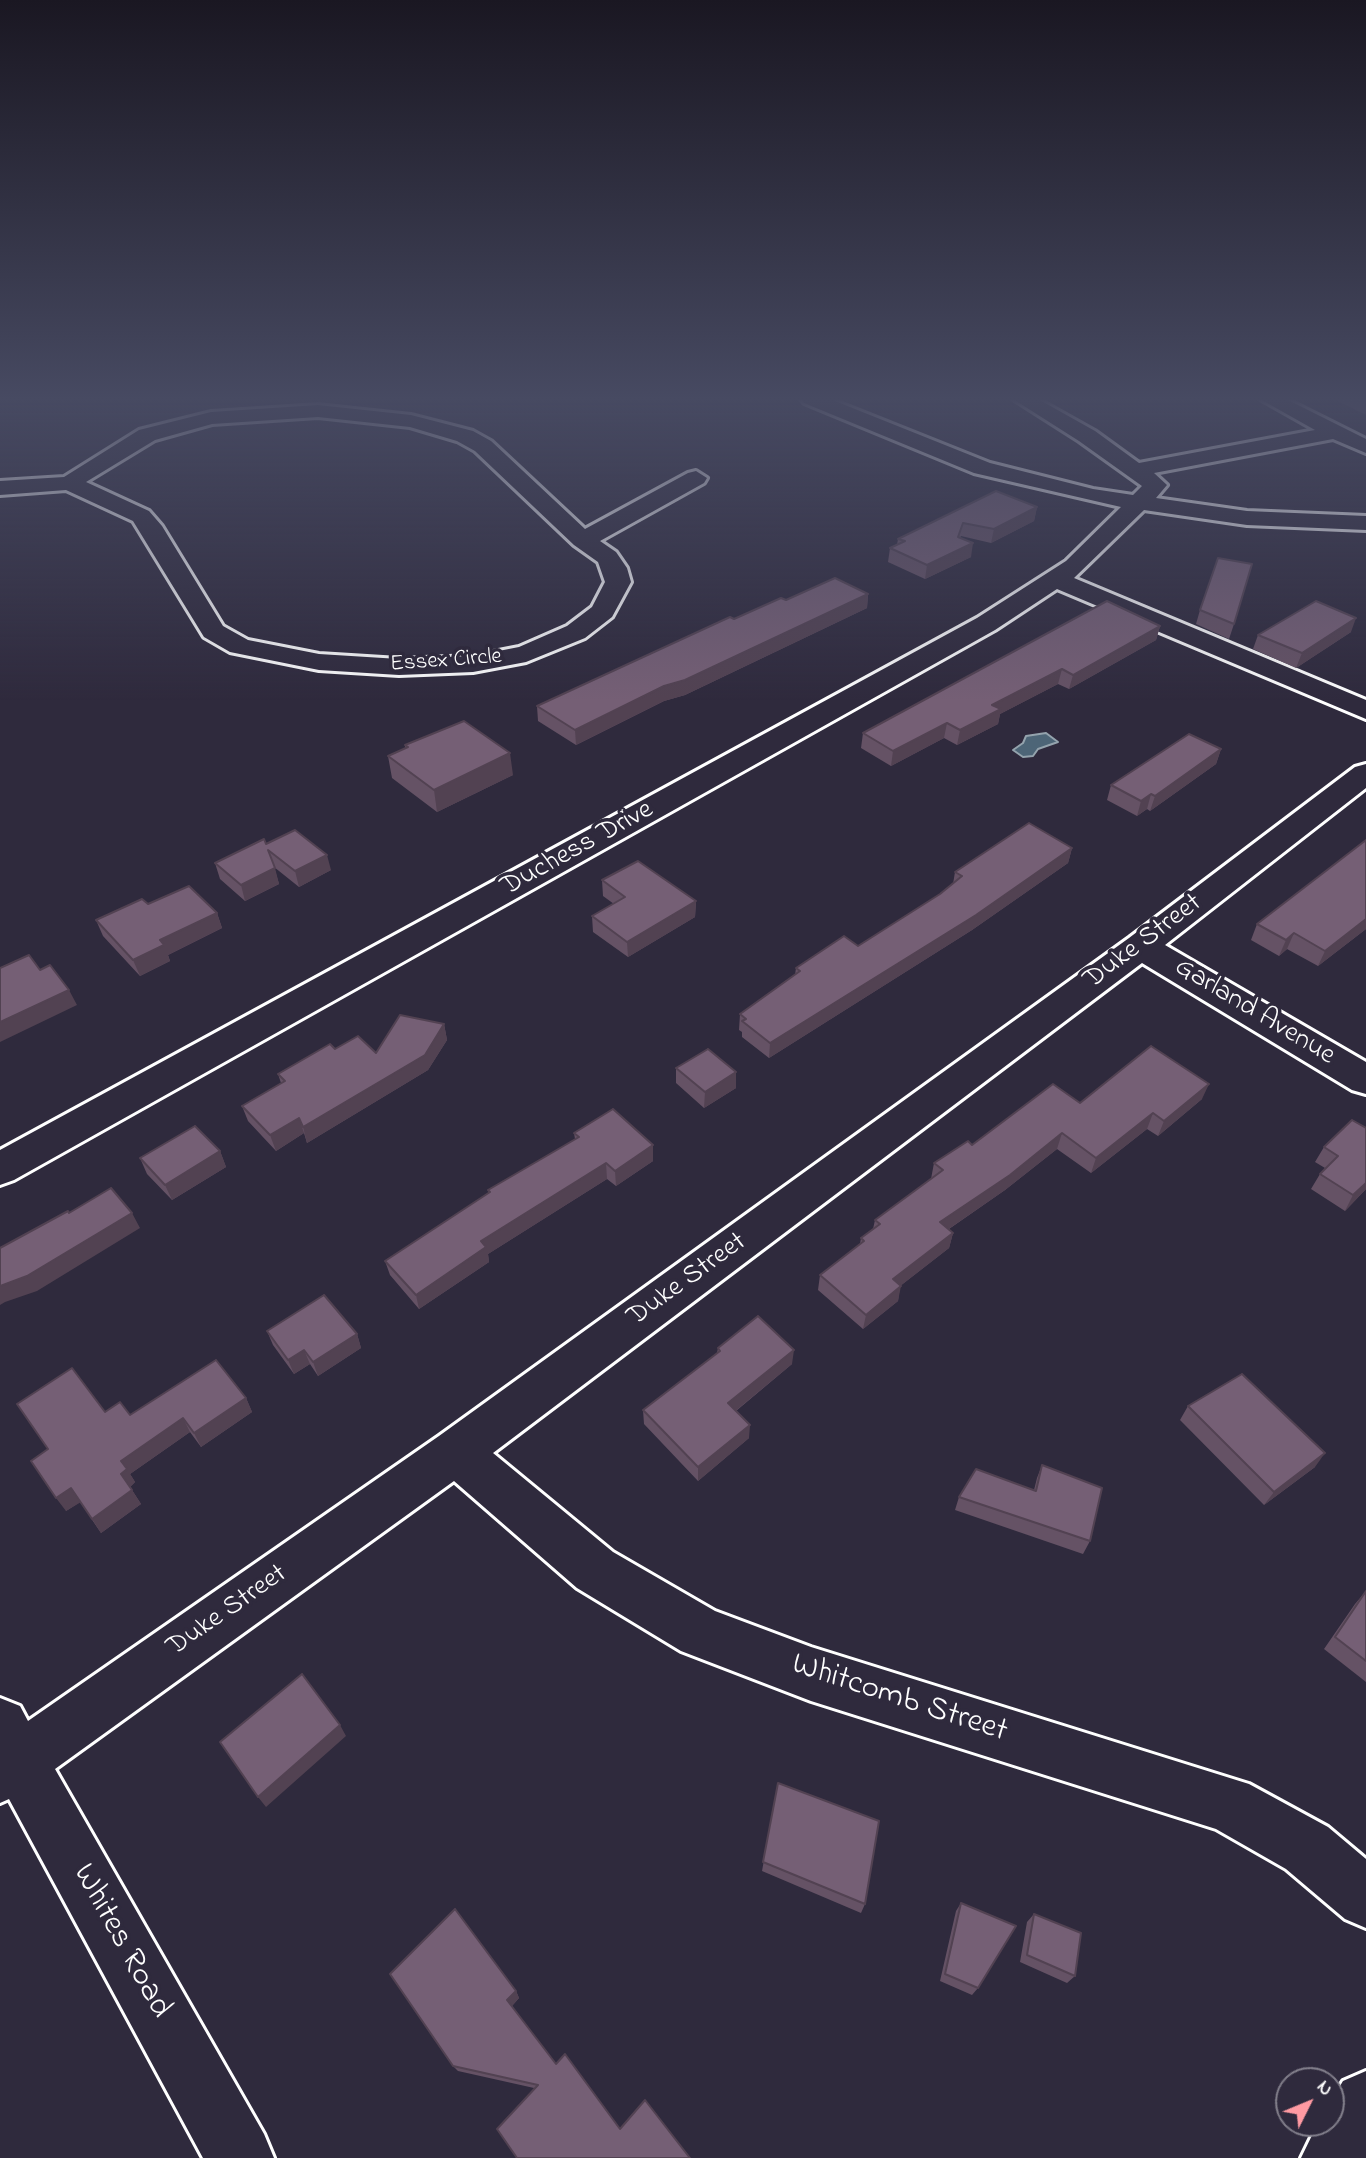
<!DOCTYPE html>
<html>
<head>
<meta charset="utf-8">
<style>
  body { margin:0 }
  #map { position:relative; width:1366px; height:2158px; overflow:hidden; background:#2f2a3d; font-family:"Indie Flower",sans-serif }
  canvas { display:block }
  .north { position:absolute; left:1275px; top:2067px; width:70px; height:70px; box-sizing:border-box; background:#2f2a3d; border:2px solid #827f8b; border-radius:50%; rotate:47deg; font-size:19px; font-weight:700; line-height:28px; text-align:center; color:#fff }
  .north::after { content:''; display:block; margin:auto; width:24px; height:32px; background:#ff9aa2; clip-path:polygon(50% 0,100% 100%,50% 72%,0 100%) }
</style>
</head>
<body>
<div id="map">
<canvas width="1366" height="2158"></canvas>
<div class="north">N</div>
</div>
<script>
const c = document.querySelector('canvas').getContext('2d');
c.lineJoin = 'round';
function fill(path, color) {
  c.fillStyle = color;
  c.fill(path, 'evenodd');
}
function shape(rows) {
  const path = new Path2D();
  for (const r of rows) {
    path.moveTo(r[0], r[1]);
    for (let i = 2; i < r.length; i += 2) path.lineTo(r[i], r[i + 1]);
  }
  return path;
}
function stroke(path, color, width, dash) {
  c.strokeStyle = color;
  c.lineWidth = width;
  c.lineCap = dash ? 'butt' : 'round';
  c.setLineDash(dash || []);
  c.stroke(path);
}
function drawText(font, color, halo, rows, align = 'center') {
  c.font = font + ' "Indie Flower",sans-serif';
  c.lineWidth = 7;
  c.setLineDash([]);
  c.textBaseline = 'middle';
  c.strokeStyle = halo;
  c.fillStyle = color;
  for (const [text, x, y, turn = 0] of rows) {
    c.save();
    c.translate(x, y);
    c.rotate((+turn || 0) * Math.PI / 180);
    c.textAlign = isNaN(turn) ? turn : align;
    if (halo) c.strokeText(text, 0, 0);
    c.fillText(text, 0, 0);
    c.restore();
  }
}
const water = shape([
  [1046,733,1058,742,1038,749,1033,756,1023,757,1013,750,1023,743,1026,736,1046,733]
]);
fill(water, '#4d6577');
stroke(water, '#94a3ad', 2);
const minor = shape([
  [801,399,830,399,990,463,1093,489,1133,495,1142,486,1079,441,1013,399,1038,399,1095,431,1139,463,1315,430,1260,399,1286,399,1366,439,1366,453,1333,439,1154,473,1167,485,1156,498,1247,511,1366,516,1366,530,1247,525,1144,510,1074,578,1366,700,1366,719,1057,589,995,630,14,1180,0,1185,0,1150,977,618,1066,561,1121,507,974,473,804,403,801,399],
  [318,405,411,415,473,431,491,441,585,529,688,473,696,471,707,478,704,483,600,541,616,552,627,568,631,582,612,617,585,638,526,662,473,672,399,675,319,670,230,652,204,637,133,521,66,490,0,495,0,481,64,477,139,430,211,412,318,405],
  [318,417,410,427,457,441,475,451,574,545,598,562,605,582,592,607,567,626,519,647,473,656,399,659,319,654,248,640,223,626,162,526,149,511,86,482,155,440,212,424,318,417],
  [1366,764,1366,788,1165,945,1366,1062,1366,1094,1352,1090,1142,963,493,1453,613,1552,715,1611,811,1647,1249,1784,1328,1827,1366,1859,1366,1928,1345,1919,1286,1869,1216,1829,811,1701,681,1651,577,1588,454,1481,55,1769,264,2134,274,2158,203,2158,9,1799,0,1803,0,1698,20,1706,28,1721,439,1436,1129,938,1355,767,1366,764],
  [1366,2071,1366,2158,1301,2158,1318,2123,1331,2123,1331,2101,1343,2081,1366,2071]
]);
stroke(minor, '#fff', 6);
fill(minor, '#2f2a3d');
fill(shape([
  [1333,399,1366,399,1366,415],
  [996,491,1037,507,1034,521,991,543,961,536,960,538,971,557,925,579,888,562,890,548,897,545,898,539],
  [868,594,867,608,685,695,664,701,576,745,538,721,537,706,734,619,786,600],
  [1200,610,1234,624,1229,639,1196,624],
  [1160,626,1156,640,1069,689,1058,684,1000,714,998,724,957,745,944,738,891,766,861,748,863,733],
  [1351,632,1296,668,1253,649,1258,635],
  [405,745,513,775,437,812,392,778,388,756,405,748],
  [1221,749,1216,764,1150,811,1147,809,1137,816,1107,800,1111,785],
  [1366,840,1366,929,1318,966,1287,949,1279,956,1251,940,1257,924],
  [266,844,331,870,299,887,274,867,279,884,245,901,220,879,215,863],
  [1072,848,1068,863,972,930,769,1058,742,1037,742,1032,739,1030,740,1014,795,975,796,968,858,946,940,894,953,884,955,872],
  [602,880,696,901,695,917,628,957,593,932,592,916,614,904,603,896],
  [148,904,217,913,222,928,168,955,170,961,140,976,103,936,96,920],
  [444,1024,447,1040,428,1070,307,1143,304,1133,276,1151,248,1121,242,1106,281,1083,278,1074,335,1049,376,1053],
  [676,1068,736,1072,736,1088,704,1108,676,1083],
  [1202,1099,1158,1136,1147,1129,1091,1173,1057,1149,1005,1190,949,1229,953,1233,949,1248,900,1286,898,1301,863,1329,818,1290,820,1275,860,1244,861,1238,873,1229,875,1220,931,1179,934,1163,972,1145,1080,1103],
  [1366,1128,1366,1189,1345,1211,1311,1189,1320,1174,1325,1168,1315,1162,1324,1147],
  [574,1133,653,1161,616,1186,607,1179,488,1254,489,1262,419,1309,390,1275,385,1261,489,1193,488,1190,575,1139],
  [220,1151,226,1167,172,1200,147,1174,140,1158],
  [267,1331,357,1334,361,1348,318,1376,310,1364,294,1374,273,1345],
  [718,1348,792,1364,736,1411,749,1438,698,1481,644,1424,643,1410,717,1353],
  [246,1398,252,1412,201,1447,190,1432,130,1474,135,1482,130,1487,141,1504,101,1533,80,1502,66,1511,48,1449,105,1412,130,1415],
  [1188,1406,1315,1467,1264,1505,1180,1420],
  [1042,1465,1090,1541,1083,1554,955,1510,959,1497,1034,1490,1037,1478],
  [1366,1591,1366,1682,1324,1649,1355,1604],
  [778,1783,865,1904,861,1913,762,1871],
  [961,1903,978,1988,972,1995,940,1981,956,1911],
  [1034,1914,1075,1976,1067,1983,1020,1962,1027,1922],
  [516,1991,519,1998,512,2006,556,2064,620,2129,690,2158,517,2158,534,2088,458,2071,453,2066]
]), '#655265');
fill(shape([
  [1037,507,1034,521,991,543,994,529],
  [973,543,971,557,925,579,927,565],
  [868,594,867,608,685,695,664,701,576,745,575,730,664,686],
  [1356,618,1351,632,1296,668,1302,653],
  [1160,626,1156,640,1069,689,1073,675],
  [1062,669,1058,684,1000,714,998,724,957,745,960,730,992,705],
  [947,723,944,738,891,766,893,751],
  [1221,749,1216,764,1150,811,1155,796],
  [510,753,513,775,437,812,434,790],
  [1151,794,1147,809,1137,816,1141,801],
  [1072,848,1068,863,972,930,769,1058,770,1043],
  [327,855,331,870,299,887,295,871],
  [275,868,279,884,245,901,241,885],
  [696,901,695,917,628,957,627,942],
  [217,913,222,928,168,955,170,961,140,976,133,960,160,940],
  [1366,919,1366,929,1318,966,1325,951],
  [1294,933,1287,949,1279,956,1286,940],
  [69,990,77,1005,0,1042,0,1022],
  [444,1024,447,1040,428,1070,307,1143,303,1127],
  [736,1072,736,1088,704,1108,705,1092],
  [1209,1084,1202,1099,1158,1136,1164,1121],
  [1153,1113,1147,1129,1091,1173,1096,1158],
  [299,1118,304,1133,276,1151,270,1135],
  [1062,1133,1057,1149,1005,1190,937,1237,940,1222],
  [653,1145,653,1161,616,1186,615,1171],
  [220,1151,226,1167,172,1200,165,1185],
  [606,1163,607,1179,488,1254,489,1262,419,1309,416,1295,481,1241],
  [1366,1183,1366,1189,1345,1211,1353,1195],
  [132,1213,140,1228,37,1291,5,1302,0,1305,0,1286],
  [953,1233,949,1248,890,1294,893,1279],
  [901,1286,898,1301,863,1329,866,1315],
  [357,1334,361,1348,318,1376,313,1362],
  [304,1350,310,1364,294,1374,288,1360],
  [794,1350,792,1364,728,1417,728,1403],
  [246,1398,252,1412,201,1447,194,1433],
  [183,1418,190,1432,130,1474,135,1482,130,1487,121,1474,121,1461],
  [750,1425,749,1438,698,1481,698,1467],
  [1325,1453,1315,1467,1264,1505,1274,1492],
  [71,1488,81,1502,66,1511,56,1498],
  [132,1490,141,1504,101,1533,92,1519],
  [340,1725,346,1736,266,1807,258,1797],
  [516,1991,519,1998,511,2007,507,2000]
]), '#524252');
const building = shape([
  [996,491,1037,507,994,529,963,523,958,537,973,543,927,565,890,548,905,541,898,539,996,491],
  [1218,558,1252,564,1234,624,1200,610,1218,558],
  [835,578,868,594,685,680,664,686,575,730,537,706,730,617,734,619,781,598,786,600,835,578],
  [1107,601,1160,626,1073,675,1062,669,992,705,1001,709,960,730,947,723,893,751,863,733,1107,601],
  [1316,601,1356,618,1302,653,1258,635,1316,601],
  [464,721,510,753,434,790,388,756,408,747,405,745,464,721],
  [1189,734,1221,749,1155,796,1151,794,1141,801,1111,785,1189,734],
  [1029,823,1072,848,976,915,770,1043,742,1021,746,1019,740,1014,800,971,796,968,844,936,858,946,940,894,962,876,955,872,1029,823],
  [295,830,327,855,295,871,268,850,275,868,241,885,215,863,264,839,266,844,295,830],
  [1366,840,1366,919,1325,951,1294,933,1286,940,1257,924,1366,840],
  [638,861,696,901,627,942,592,916,625,897,602,880,638,861],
  [189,886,217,913,160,940,164,945,133,960,96,920,142,899,148,904,189,886],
  [29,955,40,970,50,965,69,990,0,1022,0,968,29,955],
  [400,1015,444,1024,425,1055,303,1127,299,1118,270,1135,242,1106,285,1081,278,1074,330,1044,335,1049,358,1036,376,1053,400,1015],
  [1151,1046,1209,1084,1164,1121,1153,1113,1096,1158,1062,1133,1010,1175,940,1222,953,1233,893,1279,901,1286,866,1315,820,1275,864,1241,861,1238,880,1224,875,1220,943,1170,934,1163,968,1141,972,1145,1053,1084,1080,1103,1151,1046],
  [708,1049,736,1072,705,1092,676,1068,708,1049],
  [613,1109,653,1145,615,1171,606,1163,481,1241,486,1247,416,1295,385,1261,490,1192,488,1190,579,1137,574,1133,613,1109],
  [1352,1120,1366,1128,1366,1183,1353,1195,1320,1174,1338,1156,1324,1147,1352,1120],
  [195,1126,220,1151,165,1185,140,1158,195,1126],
  [111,1188,132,1213,27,1276,0,1286,0,1248,68,1211,69,1213,111,1188],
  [324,1295,357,1334,313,1362,304,1350,288,1360,267,1331,324,1295],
  [758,1316,794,1350,728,1403,750,1425,698,1467,643,1410,720,1351,718,1348,758,1316],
  [216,1360,246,1398,194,1433,183,1418,121,1461,127,1469,121,1474,132,1490,92,1519,71,1488,56,1498,31,1461,48,1449,17,1404,72,1368,105,1412,120,1402,130,1415,216,1360],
  [1242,1374,1325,1453,1274,1492,1188,1406,1242,1374],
  [1042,1465,1102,1488,1090,1541,959,1497,976,1469,1036,1491,1042,1465],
  [1366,1591,1366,1661,1335,1637,1366,1591],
  [302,1674,340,1725,258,1797,220,1742,302,1674],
  [778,1783,879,1821,865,1904,763,1862,778,1783],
  [961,1903,1016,1926,978,1988,945,1974,961,1903],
  [455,1909,516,1991,507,2000,556,2064,565,2054,620,2129,645,2100,690,2158,517,2158,497,2129,538,2085,453,2066,390,1974,455,1909],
  [1034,1914,1081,1933,1075,1976,1027,1955,1034,1914]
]);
fill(building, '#755f75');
stroke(building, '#524252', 2);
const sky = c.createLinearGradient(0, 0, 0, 701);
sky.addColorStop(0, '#1a1722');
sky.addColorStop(0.57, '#474a62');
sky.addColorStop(1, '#474a6200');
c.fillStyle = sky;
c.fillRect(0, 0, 1366, 701);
drawText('23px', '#fff', '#2f2a3d', [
  ["Essex Circle",446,662,-4]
]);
drawText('28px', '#fff', '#2f2a3d', [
  ["Duchess Drive",578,850,-29],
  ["Duke Street",1144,943,-37],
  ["Garland Avenue",1254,1013,31],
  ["Duke Street",688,1281,-36],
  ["Duke Street",228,1612,-35]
]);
drawText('33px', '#fff', '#2f2a3d', [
  ["Whitcomb Street",899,1700,18],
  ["Whites Road",120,1942,61]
]);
</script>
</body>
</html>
